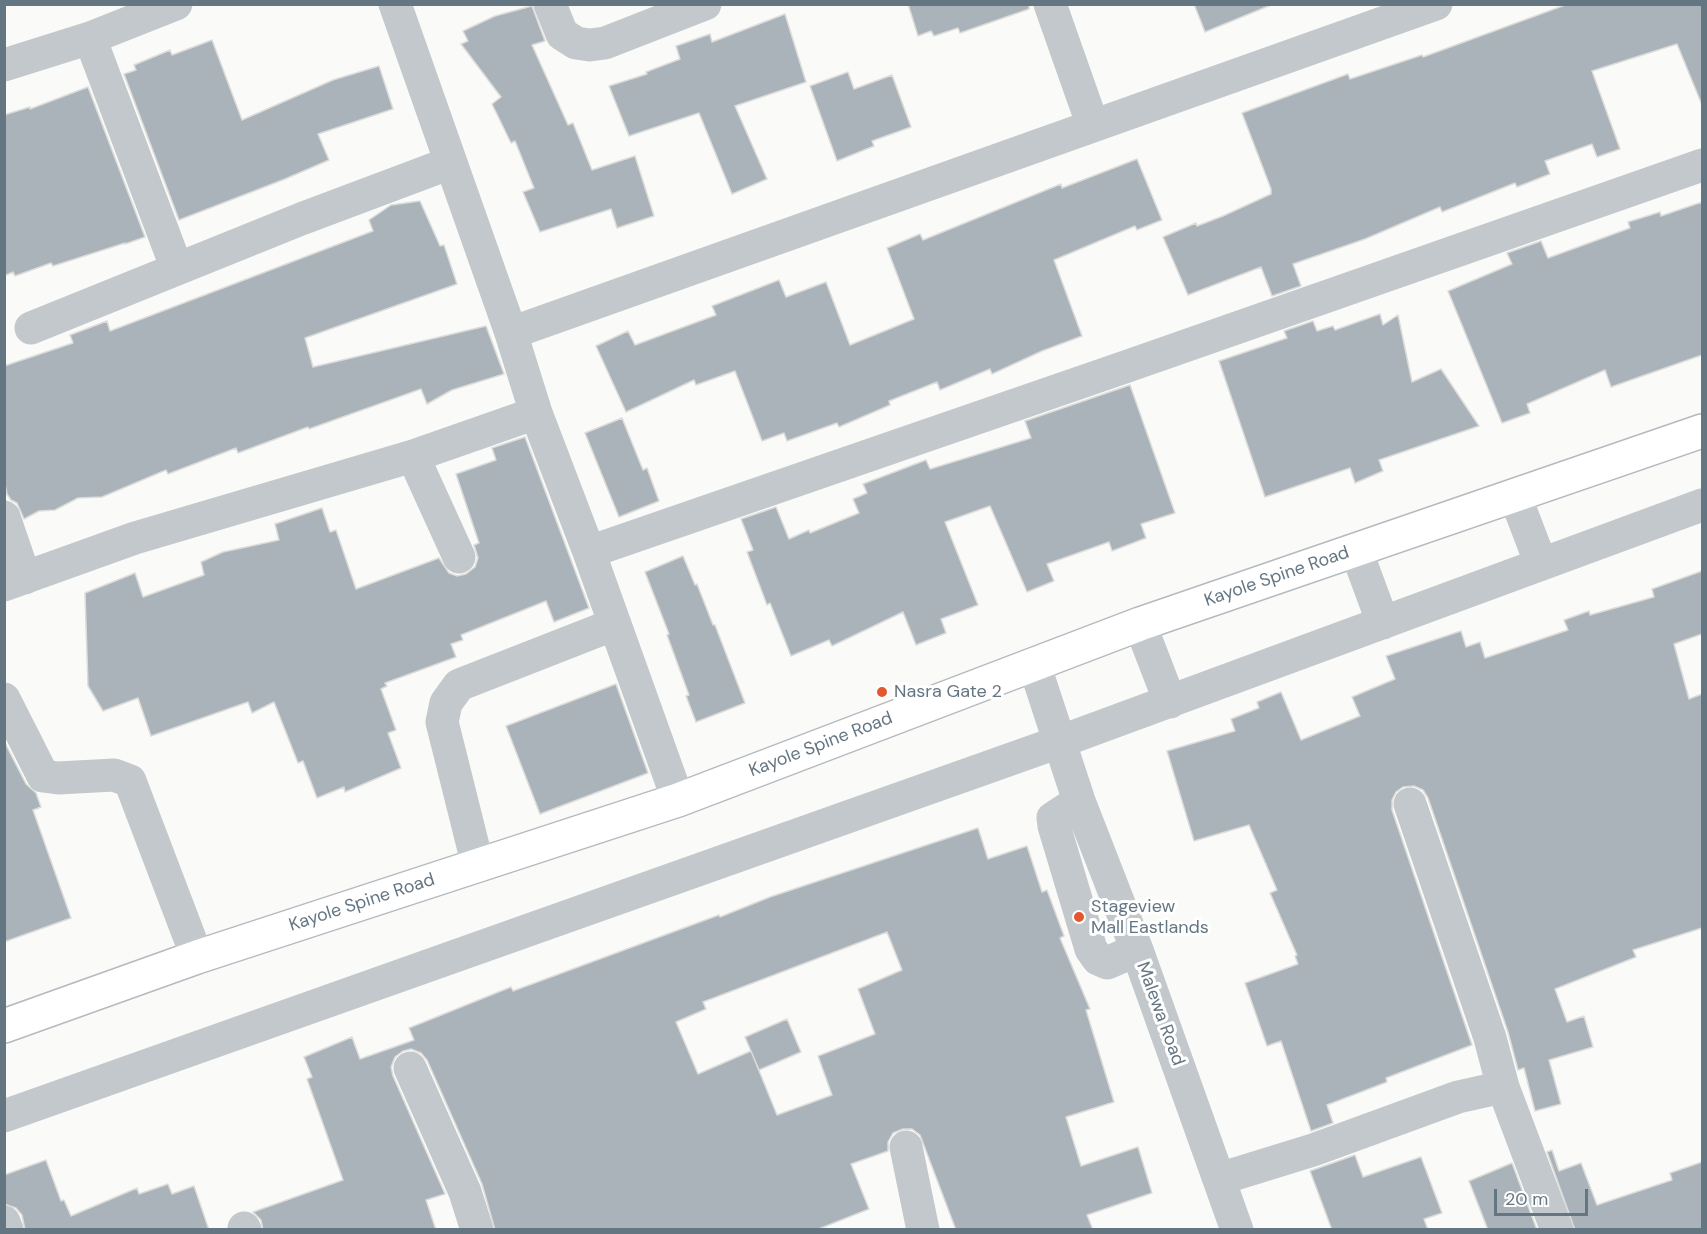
<!DOCTYPE html>
<html>
<head>
<meta charset="utf-8">
<style>
  body { margin:0 }
  #map { position:relative; width:1707px; height:1234px; overflow:hidden; background:#fafaf8; font-family:"DM Sans",sans-serif }
  canvas { display:block }
  .frame { position:absolute; inset:0; border:6px solid #657683; pointer-events:none }
  .scale { position:absolute; left:1494px; top:1189px; width:94px; height:27px; box-sizing:border-box; border:3px solid #657683; border-top:0; padding-left:8px; font-size:18px; line-height:21px; white-space:nowrap; color:#657683; -webkit-text-stroke:4px #fff; paint-order:stroke }
</style>
</head>
<body>
<div id="map">
<canvas width="1707" height="1234"></canvas>
<div class="frame"></div>
<div class="scale">20 m</div>
</div>
<script>
const c = document.querySelector('canvas').getContext('2d');
c.lineJoin = 'round';
function fill(path, color) {
  c.fillStyle = color;
  c.fill(path, 'evenodd');
}
function shape(rows) {
  const path = new Path2D();
  for (const r of rows) {
    path.moveTo(r[0], r[1]);
    for (let i = 2; i < r.length; i += 2) path.lineTo(r[i], r[i + 1]);
  }
  return path;
}
function stroke(path, color, width, dash) {
  c.strokeStyle = color;
  c.lineWidth = width;
  c.lineCap = dash ? 'butt' : 'round';
  c.setLineDash(dash || []);
  c.stroke(path);
}
function drawText(font, color, halo, rows, align = 'center') {
  c.font = font + ' "DM Sans",sans-serif';
  c.lineWidth = 6;
  c.setLineDash([]);
  c.textBaseline = 'middle';
  c.strokeStyle = halo;
  c.fillStyle = color;
  for (const [text, x, y, turn = 0] of rows) {
    c.save();
    c.translate(x, y);
    c.rotate((+turn || 0) * Math.PI / 180);
    c.textAlign = isNaN(turn) ? turn : align;
    if (halo) c.strokeText(text, 0, 0);
    c.fillText(text, 0, 0);
    c.restore();
  }
}
const building = shape([
  [908,4,1029,4,1029,9,960,33,958,28,934,36,931,31,918,36,908,4],
  [1194,4,1271,4,1271,5,1205,32,1194,4],
  [1568,4,1702,4,1702,105,1677,44,1592,71,1620,149,1597,157,1592,144,1545,161,1550,174,1517,187,1515,183,1442,212,1440,207,1365,239,1293,264,1301,286,1272,296,1261,267,1188,295,1163,237,1196,223,1197,226,1223,216,1271,194,1271,189,1242,113,1348,74,1350,79,1422,55,1423,57,1568,4],
  [532,6,545,41,532,45,568,125,573,123,592,170,635,156,654,216,617,228,611,209,540,232,523,192,534,188,515,141,511,143,492,104,501,97,461,44,468,41,463,31,495,16,532,6],
  [785,14,806,82,735,106,767,179,732,194,699,113,629,136,609,86,647,74,646,72,680,59,676,46,710,34,712,42,785,14],
  [212,40,242,120,333,80,379,66,393,109,318,134,329,160,285,179,179,220,124,74,136,70,134,65,170,50,172,55,212,40],
  [848,72,854,89,892,75,911,127,872,141,874,146,837,161,810,86,848,72],
  [88,87,145,237,125,244,125,243,53,266,51,263,15,276,13,272,4,276,4,115,30,107,30,109,88,87],
  [1137,159,1162,220,1137,230,1135,226,1054,260,1082,336,1042,351,992,374,990,369,940,390,937,382,889,401,890,405,839,427,837,423,787,441,784,433,762,441,735,371,696,385,694,380,626,412,596,346,628,331,635,345,716,315,712,306,779,280,786,297,826,282,850,345,914,319,887,248,920,234,923,240,1061,184,1062,188,1137,159],
  [420,201,440,246,444,245,457,284,305,338,313,367,486,326,504,374,452,390,427,404,421,389,309,429,308,427,238,453,236,448,168,474,166,470,102,497,78,498,55,510,39,511,24,519,17,503,11,500,7,494,4,479,4,366,73,343,70,335,107,321,110,331,373,231,369,220,391,205,420,201],
  [1702,202,1702,355,1611,387,1605,370,1527,404,1530,413,1502,423,1448,291,1512,264,1507,253,1541,241,1548,258,1630,228,1628,222,1660,212,1661,216,1702,202],
  [1380,314,1383,325,1398,315,1412,382,1441,369,1479,426,1379,460,1383,471,1355,483,1350,468,1265,497,1219,361,1287,338,1284,331,1313,321,1317,331,1333,326,1335,330,1380,314],
  [1130,385,1175,513,1141,524,1146,538,1112,551,1109,542,1047,564,1054,581,1027,592,990,506,945,522,978,605,941,619,946,633,916,645,903,612,832,646,829,640,791,656,770,603,767,605,747,552,753,550,741,519,776,507,789,539,809,530,810,533,859,513,853,499,867,493,863,484,926,460,930,469,1031,438,1025,421,1130,385],
  [622,418,643,470,647,468,659,501,619,517,585,433,622,418],
  [525,437,589,608,554,622,546,601,461,635,463,640,451,644,456,657,385,683,387,686,381,689,396,730,388,733,401,768,345,792,344,787,317,798,303,761,298,763,274,702,252,713,248,702,151,736,138,698,103,711,88,686,85,593,135,573,143,597,204,575,201,562,223,552,279,540,275,524,322,508,330,532,336,530,356,589,439,558,449,573,457,576,466,574,475,567,478,558,474,545,479,543,456,474,496,460,492,448,525,437],
  [683,556,695,585,697,584,713,625,715,625,745,703,696,722,686,696,689,695,667,635,669,634,645,572,683,556],
  [1702,571,1702,634,1674,644,1689,699,1702,694,1702,928,1633,950,1636,957,1555,989,1567,1022,1584,1016,1593,1047,1549,1060,1561,1104,1535,1111,1524,1068,1518,1070,1508,1032,1428,798,1423,790,1414,786,1403,787,1396,792,1392,800,1392,810,1472,1045,1386,1078,1387,1082,1327,1105,1333,1123,1311,1131,1281,1041,1267,1046,1245,983,1298,964,1295,956,1297,955,1270,893,1277,890,1249,825,1194,841,1167,751,1235,731,1231,719,1259,708,1257,702,1281,692,1301,740,1360,716,1352,697,1395,679,1386,656,1461,631,1466,647,1480,642,1485,658,1568,630,1564,620,1589,611,1590,615,1654,597,1652,589,1702,571],
  [616,684,648,773,540,814,506,726,616,684],
  [4,741,26,784,36,793,41,807,33,810,71,918,4,942,4,741],
  [978,828,988,859,1027,846,1042,892,1047,890,1064,936,1060,938,1090,1009,1086,1010,1114,1102,1066,1117,1081,1166,1138,1147,1152,1193,1087,1215,1093,1230,956,1230,920,1135,912,1129,903,1129,893,1133,888,1142,888,1151,851,1164,869,1209,816,1230,495,1230,482,1184,427,1060,421,1053,411,1049,403,1051,395,1057,391,1067,393,1076,445,1194,426,1200,436,1230,263,1230,261,1220,253,1212,343,1180,307,1079,312,1077,304,1057,352,1037,360,1059,414,1040,409,1028,511,987,513,991,719,915,720,917,770,897,978,828],
  [887,932,902,970,858,989,875,1034,818,1056,832,1095,777,1115,751,1051,698,1074,676,1022,706,1009,703,1002,887,932],
  [787,1019,801,1052,759,1070,745,1037,787,1019],
  [1552,1150,1559,1171,1581,1163,1597,1205,1672,1180,1670,1173,1702,1162,1702,1230,1575,1230,1547,1152,1552,1150],
  [1355,1155,1363,1177,1421,1157,1442,1213,1424,1219,1428,1230,1332,1230,1310,1171,1355,1155],
  [46,1160,61,1201,64,1200,71,1216,137,1188,139,1194,168,1184,172,1194,194,1186,209,1230,25,1230,22,1215,16,1208,4,1204,4,1175,46,1160],
  [1512,1163,1537,1230,1488,1230,1469,1181,1512,1163]
]);
fill(building, '#aab3b9');
stroke(building, '#dcdcda', 1.5);
const major = shape([
  [4,1026,197,957,678,800,1140,624,1702,431]
]);
stroke(major, '#b5babe', 36);
stroke(shape([
  [395,4,511,333,536,413,589,552,678,800],
  [550,4,562,34,576,43,590,45,605,43,705,4],
  [1050,4,1093,126],
  [90,38,177,269],
  [4,65,90,38,176,4],
  [31,328,301,219,450,163],
  [511,333,1436,4],
  [413,456,459,557],
  [1515,496,1541,564],
  [4,517,25,578],
  [1356,550,1383,623],
  [589,552,1125,367,1702,165],
  [4,585,135,538,413,456,536,413],
  [1140,624,1170,702],
  [1034,664,1079,801,1137,950,1237,1230],
  [4,699,43,776,58,778,114,775,130,781,197,957],
  [1079,801,1053,818,1054,826,1091,949,1098,959,1107,963,1137,950],
  [478,866,442,722,446,703,459,685,615,624],
  [410,1068,465,1192,477,1230],
  [1503,1087,1557,1230],
  [4,1116,1059,742,1702,505],
  [906,1147,923,1230],
  [1219,1179,1313,1150,1458,1097,1503,1087,1490,1038,1410,804],
  [4,1222,7,1230],
  [244,1228,245,1230]
]), '#c3c8cc', 33);
stroke(major, '#fff', 33);
for (const [x, y, r, color] of [
  [882,692,6,"#e4572e"],
  [1079,917,6,"#e4572e"]
]) {
  const dot = new Path2D();
  dot.arc(x, y, r, 0, 2 * Math.PI);
  c.fillStyle = color;
  c.fill(dot);
  stroke(dot, '#fff', 2);
}
drawText('18px', '#657683', '#fff', [
  ["Kayole Spine Road",1277,577,-19],
  ["Kayole Spine Road",821,745,-21],
  ["Kayole Spine Road",362,903,-18],
  ["Malewa Road",1160,1014,70]
]);
drawText('18px', '#657683', '#fff', [
  ["Nasra Gate 2",894,692],
  ["Stageview",1091,907],
  ["Mall Eastlands",1091,928]
], 'left');
</script>
</body>
</html>
